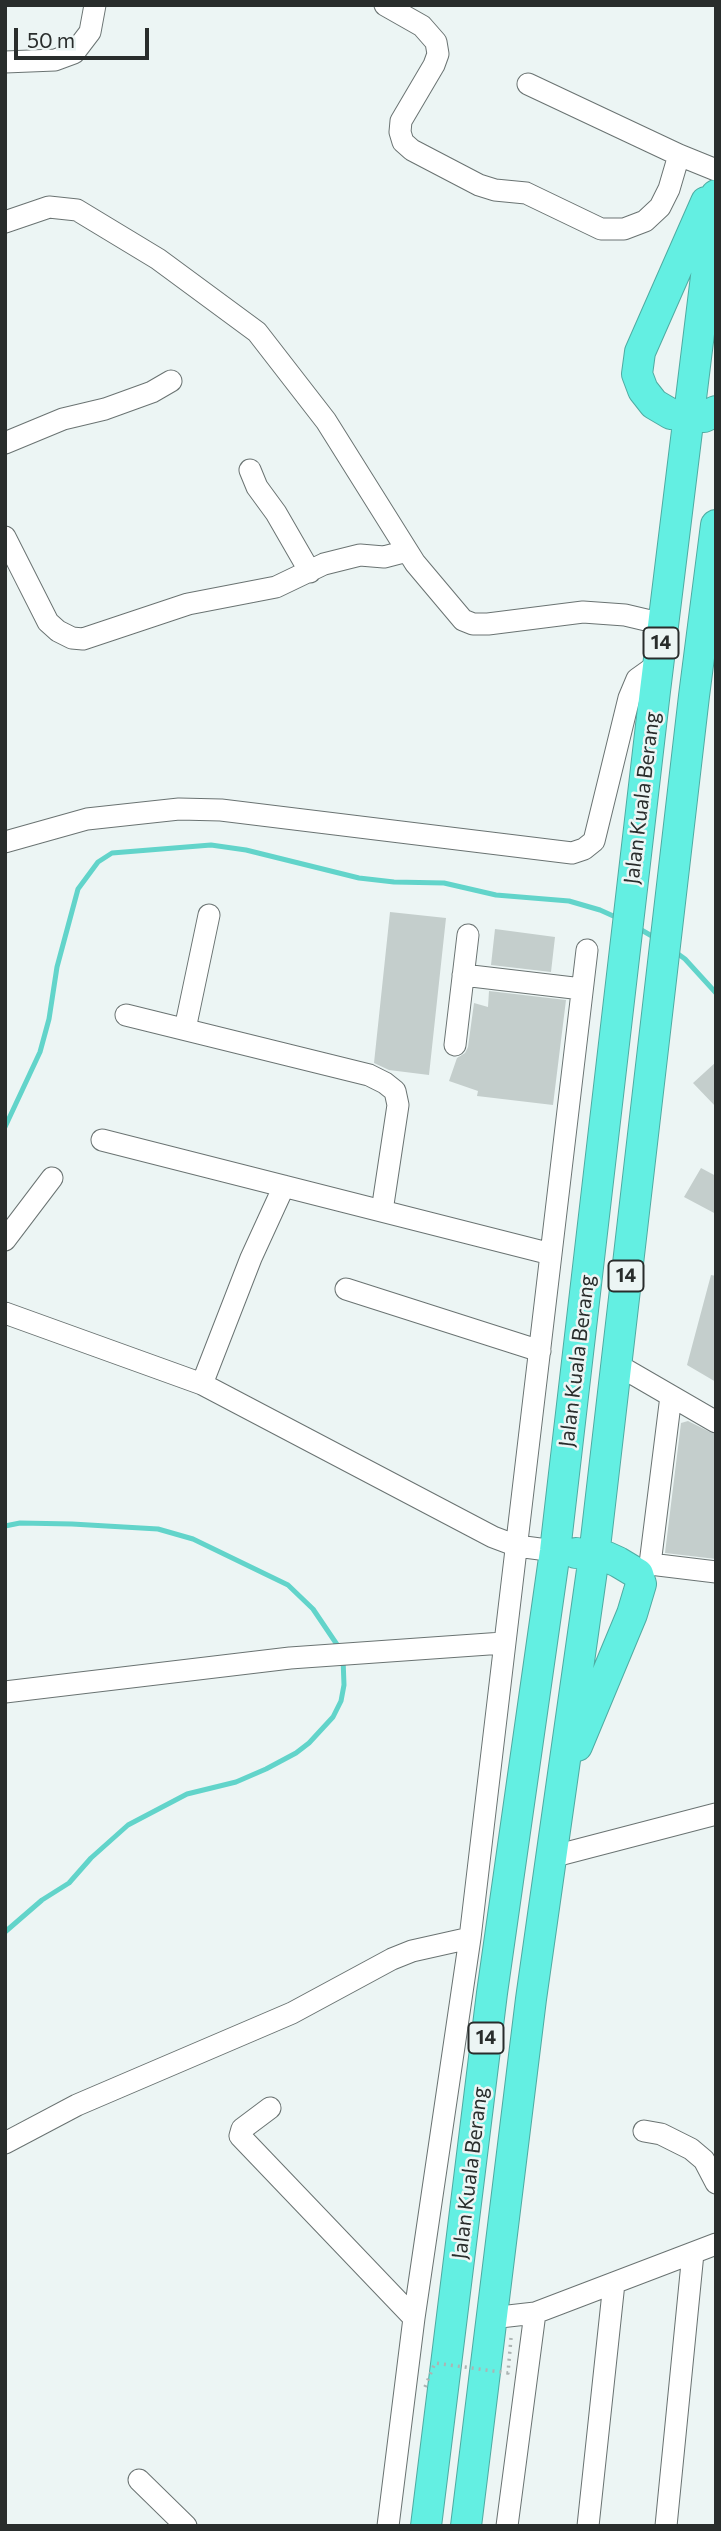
<!DOCTYPE html>
<html>
<head>
<meta charset="utf-8">
<style>
  body { margin:0 }
  #map { position:relative; width:721px; height:2531px; overflow:hidden; background:#ecf5f4; font-family:Commissioner,sans-serif }
  canvas { display:block }
  .frame { position:absolute; inset:0; border:7px solid #292d2c; pointer-events:none }
  .scale { position:absolute; left:14px; top:28px; width:135px; height:32px; box-sizing:border-box; border:4px solid #292d2c; border-top:0; padding-left:9px; font-size:21px; line-height:24px; white-space:nowrap; color:#292d2c; -webkit-text-stroke:5px #ecf5f4; paint-order:stroke }
</style>
</head>
<body>
<div id="map">
<canvas width="721" height="2531"></canvas>
<div class="frame"></div>
<div class="scale">50 m</div>
</div>
<script>
const c = document.querySelector('canvas').getContext('2d');
c.lineJoin = 'round';
function shape(rows) {
  const path = new Path2D();
  for (const r of rows) {
    path.moveTo(r[0], r[1]);
    for (let i = 2; i < r.length; i += 2) path.lineTo(r[i], r[i + 1]);
  }
  return path;
}
function stroke(path, color, width, dash) {
  c.strokeStyle = color;
  c.lineWidth = width;
  c.lineCap = dash ? 'butt' : 'round';
  c.setLineDash(dash || []);
  c.stroke(path);
}
function fill(path, color) {
  c.fillStyle = color;
  c.fill(path, 'evenodd');
}
function drawText(font, color, halo, rows, align = 'center') {
  c.font = font + ' Commissioner,sans-serif';
  c.lineWidth = 5;
  c.setLineDash([]);
  c.textBaseline = 'middle';
  c.strokeStyle = halo;
  c.fillStyle = color;
  for (const [text, x, y, turn = 0] of rows) {
    c.save();
    c.translate(x, y);
    c.rotate((+turn || 0) * Math.PI / 180);
    c.textAlign = isNaN(turn) ? turn : align;
    if (halo) c.strokeText(text, 0, 0);
    c.fillText(text, 0, 0);
    c.restore();
  }
}
stroke(shape([
  [638,928,657,939],
  [674,951,685,959,716,993],
  [5,1127,40,1052,49,1019,57,967,78,889,98,862,112,853,211,845,246,850,359,878,394,882,444,883,496,895,569,901,600,910,620,919],
  [5,1526,20,1523,72,1524,158,1529,193,1539,288,1585,313,1609,340,1649],
  [5,1932,42,1900,69,1883,91,1858,128,1825,187,1794,236,1782,266,1769,296,1753,309,1743,333,1717,341,1701,344,1685,343,1658]
]), '#62d4ca', 5);
fill(shape([
  [390,912,446,918,429,1075,389,1070,374,1063],
  [495,929,555,937,551,972,491,965],
  [489,991,566,1000,553,1105,477,1096,478,1091,449,1081,457,1058,465,1053,468,1047,474,1003,488,1007],
  [716,1062,716,1107,693,1083],
  [701,1168,716,1176,716,1214,684,1197],
  [711,1275,716,1276,716,1382,687,1365],
  [688,1421,716,1435,716,1559,665,1553,681,1423]
]), '#c4cecc');
const minor = shape([
  [385,5,422,26,436,42,438,54,434,65,401,121,400,132,403,142,412,150,479,185,495,190,526,193,601,229,624,229,645,221,660,207,669,189,679,155],
  [5,62,55,60,74,53,90,32,95,5],
  [528,84,679,155,716,170],
  [5,222,49,207,77,210,158,259,257,332,326,421,415,563,463,620,473,624,488,624,583,612,625,615,663,624],
  [5,443,63,419,105,409,152,392,171,381],
  [250,470,257,487,276,513,310,572],
  [5,537,48,622,58,631,72,638,83,639,188,604,276,587,324,564,360,555,384,557,407,551],
  [5,842,87,819,179,809,221,810,572,853,584,849,594,841,629,698,637,679,658,664],
  [463,975,582,989],
  [126,1015,369,1075,385,1083,395,1091,398,1105,382,1211],
  [185,1029,209,915],
  [455,1045,468,935],
  [102,1140,551,1254],
  [5,1240,52,1178],
  [346,1289,540,1351],
  [5,1313,202,1384,493,1537,517,1546,555,1551],
  [616,1364,716,1422],
  [202,1384,251,1258,284,1186],
  [650,1564,716,1572],
  [638,1574,650,1564,671,1396],
  [5,1692,290,1658,503,1643],
  [551,1857,716,1814],
  [270,2108,242,2129,240,2136,414,2318],
  [644,2131,661,2134,691,2149,704,2160,716,2183],
  [5,2143,77,2105,292,2013,392,1959,412,1951,470,1938],
  [491,2318,535,2313,716,2244],
  [139,2480,186,2526],
  [388,2526,414,2318,470,1938,587,950],
  [507,2526,535,2313],
  [588,2526,614,2283],
  [666,2526,693,2253]
]);
const highway = shape([
  [706,202,640,352,637,374,643,390,654,404,671,414,704,417,716,411],
  [576,1553,607,1557,618,1562,638,1574,641,1584,632,1614,577,1746],
  [426,2526,492,1993,555,1551,655,691,716,195],
  [466,2526,531,1999,594,1556,694,696,716,525]
]);
stroke(minor, '#6a7372', 23);
stroke(highway, '#4faba2', 32);
stroke(minor, '#fff', 21);
stroke(highway, '#63efe2', 30);
stroke(shape([
  [425,2387,435,2363,508,2373,511,2338]
]), '#acb4b3', 3.5, [2, 5]);
for (const [x, y, w] of [
  [661,643,35],
  [626,1276,35],
  [486,2038,35]
]) {
  const box = new Path2D();
  box.roundRect(x - w / 2, y - 15.5, w, 31, 5);
  c.fillStyle = '#ecf5f4';
  c.fill(box);
  stroke(box, '#292d2c', 2);
}
drawText('bold 19px', '#292d2c', null, [
  ["14",661,643],
  ["14",626,1276],
  ["14",486,2038]
]);
drawText('21px', '#292d2c', '#ecf5f4', [
  ["Jalan Kuala Berang",642,798,-83],
  ["Jalan Kuala Berang",577,1361,-83],
  ["Jalan Kuala Berang",470,2173,-83]
]);
</script>
</body>
</html>
